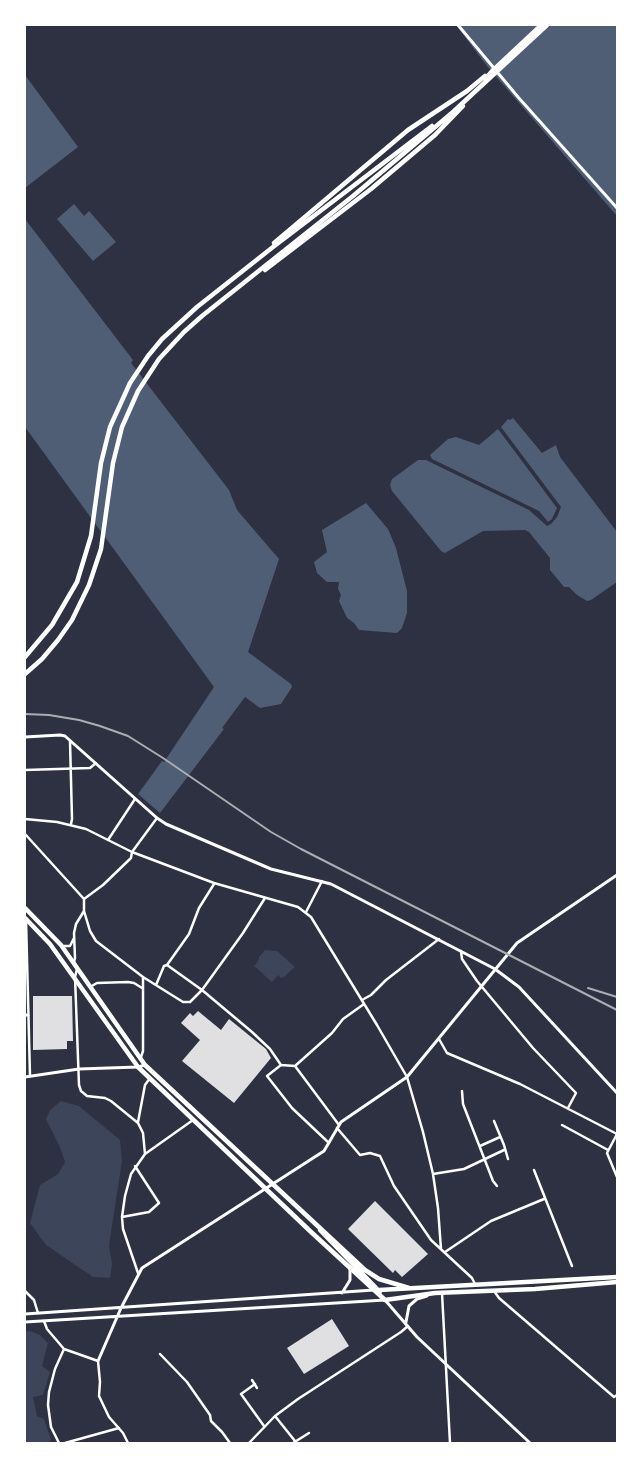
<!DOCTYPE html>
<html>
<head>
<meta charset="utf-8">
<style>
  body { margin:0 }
  #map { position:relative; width:642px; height:1468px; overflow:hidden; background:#2d3142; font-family:"Space Grotesk",sans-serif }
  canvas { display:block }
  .frame { position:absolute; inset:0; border:26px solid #fff; pointer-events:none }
</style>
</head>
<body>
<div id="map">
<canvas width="642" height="1468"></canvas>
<div class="frame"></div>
</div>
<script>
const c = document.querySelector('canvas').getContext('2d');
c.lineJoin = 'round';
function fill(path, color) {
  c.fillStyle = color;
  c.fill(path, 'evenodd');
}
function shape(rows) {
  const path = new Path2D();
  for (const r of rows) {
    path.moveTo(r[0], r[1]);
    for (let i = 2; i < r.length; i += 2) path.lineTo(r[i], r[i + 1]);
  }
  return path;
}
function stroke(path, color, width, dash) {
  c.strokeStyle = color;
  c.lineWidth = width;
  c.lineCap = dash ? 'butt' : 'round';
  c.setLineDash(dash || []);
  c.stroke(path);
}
fill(shape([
  [265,950,277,951,295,967,284,977,281,978,278,975,272,982,254,966,258,962,259,957],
  [61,1101,79,1106,120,1140,122,1161,109,1245,112,1264,110,1278,93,1277,46,1245,30,1223,40,1185,58,1174,65,1162,59,1145,46,1119,50,1110],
  [30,1331,40,1335,48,1343,42,1366,50,1372,43,1395,33,1397,37,1416,44,1419,51,1440,48,1443,25,1443,25,1332]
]), '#3c4559');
fill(shape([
  [456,25,617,25,617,216,487,66],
  [25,75,78,147,25,188],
  [74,204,84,216,89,211,116,242,93,261,57,219],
  [25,219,133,360,131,363,229,490,237,510,279,559,248,652,291,684,292,687,281,704,260,708,245,697,222,728,224,729,160,813,138,794,162,761,164,762,214,687,25,427],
  [513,418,542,453,556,445,560,457,617,532,617,582,591,600,587,601,577,595,569,587,564,587,550,570,550,558,529,532,525,530,483,531,445,553,441,551,392,491,390,485,392,479,418,460,426,460,529,510,547,526,551,524,557,517,561,507,501,427,508,419,510,420],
  [498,429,557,508,552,519,548,522,539,511,432,459,430,455,448,439,456,437,479,445],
  [366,503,388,529,396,548,407,591,407,613,402,628,397,633,359,630,354,623,347,618,339,601,341,595,338,589,339,582,327,582,317,573,314,562,327,552,322,530]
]), '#4f5d75');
fill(shape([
  [33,996,72,996,73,1041,67,1041,67,1049,33,1050],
  [198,1011,221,1030,229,1019,266,1049,271,1058,234,1103,182,1061,200,1040,181,1023,190,1013,193,1016],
  [375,1201,428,1254,402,1277,395,1270,393,1273,348,1229],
  [332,1319,349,1346,304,1374,287,1348]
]), '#e0e0e3');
stroke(shape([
  [70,741,72,819,71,824],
  [25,770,90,768,96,763],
  [25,819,57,822,86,829,132,852,214,883,298,907,311,917,377,1025,407,1077,423,1132,433,1174,438,1208,441,1249],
  [25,834,84,899,84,911,90,931,96,941,143,977,183,1002,190,1002,202,990,243,933,265,898],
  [108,840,135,799],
  [84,899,103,885,131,858,132,852,157,818],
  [306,912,322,881],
  [26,920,30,1076],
  [62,946,70,946,74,938],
  [461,951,462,959,477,981,533,1048,576,1093,568,1108],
  [74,962,75,958,74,933,76,924,84,911],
  [167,965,202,990,252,1032,270,1049,281,1065],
  [77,969,75,977,79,1085,81,1091,87,1096,105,1098,111,1101,138,1123,143,1133,145,1154],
  [156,985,164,966,167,965,189,934,199,908,214,884],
  [90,987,97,983,128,982,134,983,142,988],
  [362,1000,371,995,386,980,439,939],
  [439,1039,447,1053,520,1084,617,1134],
  [141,1057,143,1051,143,977],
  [295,1066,339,1125],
  [462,1091,463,1104,493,1181,497,1186],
  [494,1121,504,1145,508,1159],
  [138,1122,145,1085,150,1078],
  [562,1125,608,1150],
  [337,1128,360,1155,370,1153,380,1156,394,1186,431,1240,472,1278,475,1284],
  [617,1134,607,1153,617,1177],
  [329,1143,292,1108,267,1076,281,1065,295,1066,332,1033,343,1019,364,1004],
  [480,1146,500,1137],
  [534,1170,572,1266],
  [433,1174,464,1169,504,1150],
  [122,1217,149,1212,159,1203,135,1166],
  [445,1252,491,1221,544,1199],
  [138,1273,123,1229,122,1217,125,1196,131,1174,145,1154,193,1120],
  [25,1291,34,1300,38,1313],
  [494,1291,499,1298,614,1397,617,1395],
  [442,1293,450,1443],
  [44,1321,47,1329,64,1349],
  [160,1354,187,1382,210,1415,211,1421,222,1432,230,1443],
  [252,1380,257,1388],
  [255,1384,241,1394,264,1426],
  [275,1416,295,1441],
  [59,1443,51,1427,48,1405,49,1392,55,1369,64,1349,98,1361,100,1382,99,1396,109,1417,123,1433,128,1443],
  [65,1443,119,1428],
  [249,1443,275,1416,298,1399,401,1332,408,1326],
  [293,1443,309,1433]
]), '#fff', 2.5);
stroke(shape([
  [458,25,518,97,617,208],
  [25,737,60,735,65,736,157,818,166,824,271,869,331,884,495,969,519,987,617,1093],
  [25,1015,28,1015],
  [25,1077,79,1069,138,1067,145,1065],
  [342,1293,350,1280,350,1267],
  [25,1314,374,1290],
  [25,1322,385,1300,417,1337,530,1443],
  [406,1322,409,1306,417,1299,427,1296],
  [98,1361,121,1308,142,1268,324,1151,341,1122,407,1077,517,943,617,875]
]), '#fff', 3);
stroke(shape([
  [494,69,541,25]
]), '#fff', 4);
stroke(shape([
  [25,908,61,945,145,1065,365,1270,379,1279,409,1288],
  [25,918,50,944,138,1067,310,1231,385,1300,435,1293,535,1289,617,1282],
  [320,1230,380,1292],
  [379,1290,617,1277]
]), '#fff', 4.5);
stroke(shape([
  [485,79,494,69],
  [274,243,408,130,467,91,485,76],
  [265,270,371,189,435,135,463,106],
  [25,657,52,625,77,582,91,536,101,463,110,427,130,383,148,356,162,339,197,307,273,247,432,126],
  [25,674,42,659,58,640,72,620,89,585,101,549,113,463,122,427,138,391,159,359,184,332,202,316,353,196,453,112,547,25]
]), '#fff', 4.5);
stroke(shape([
  [25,714,49,715,79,720,100,726,128,736,163,758,271,832,301,849,617,1010],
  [588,988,617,997]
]), '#abadb3', 2);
</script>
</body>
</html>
